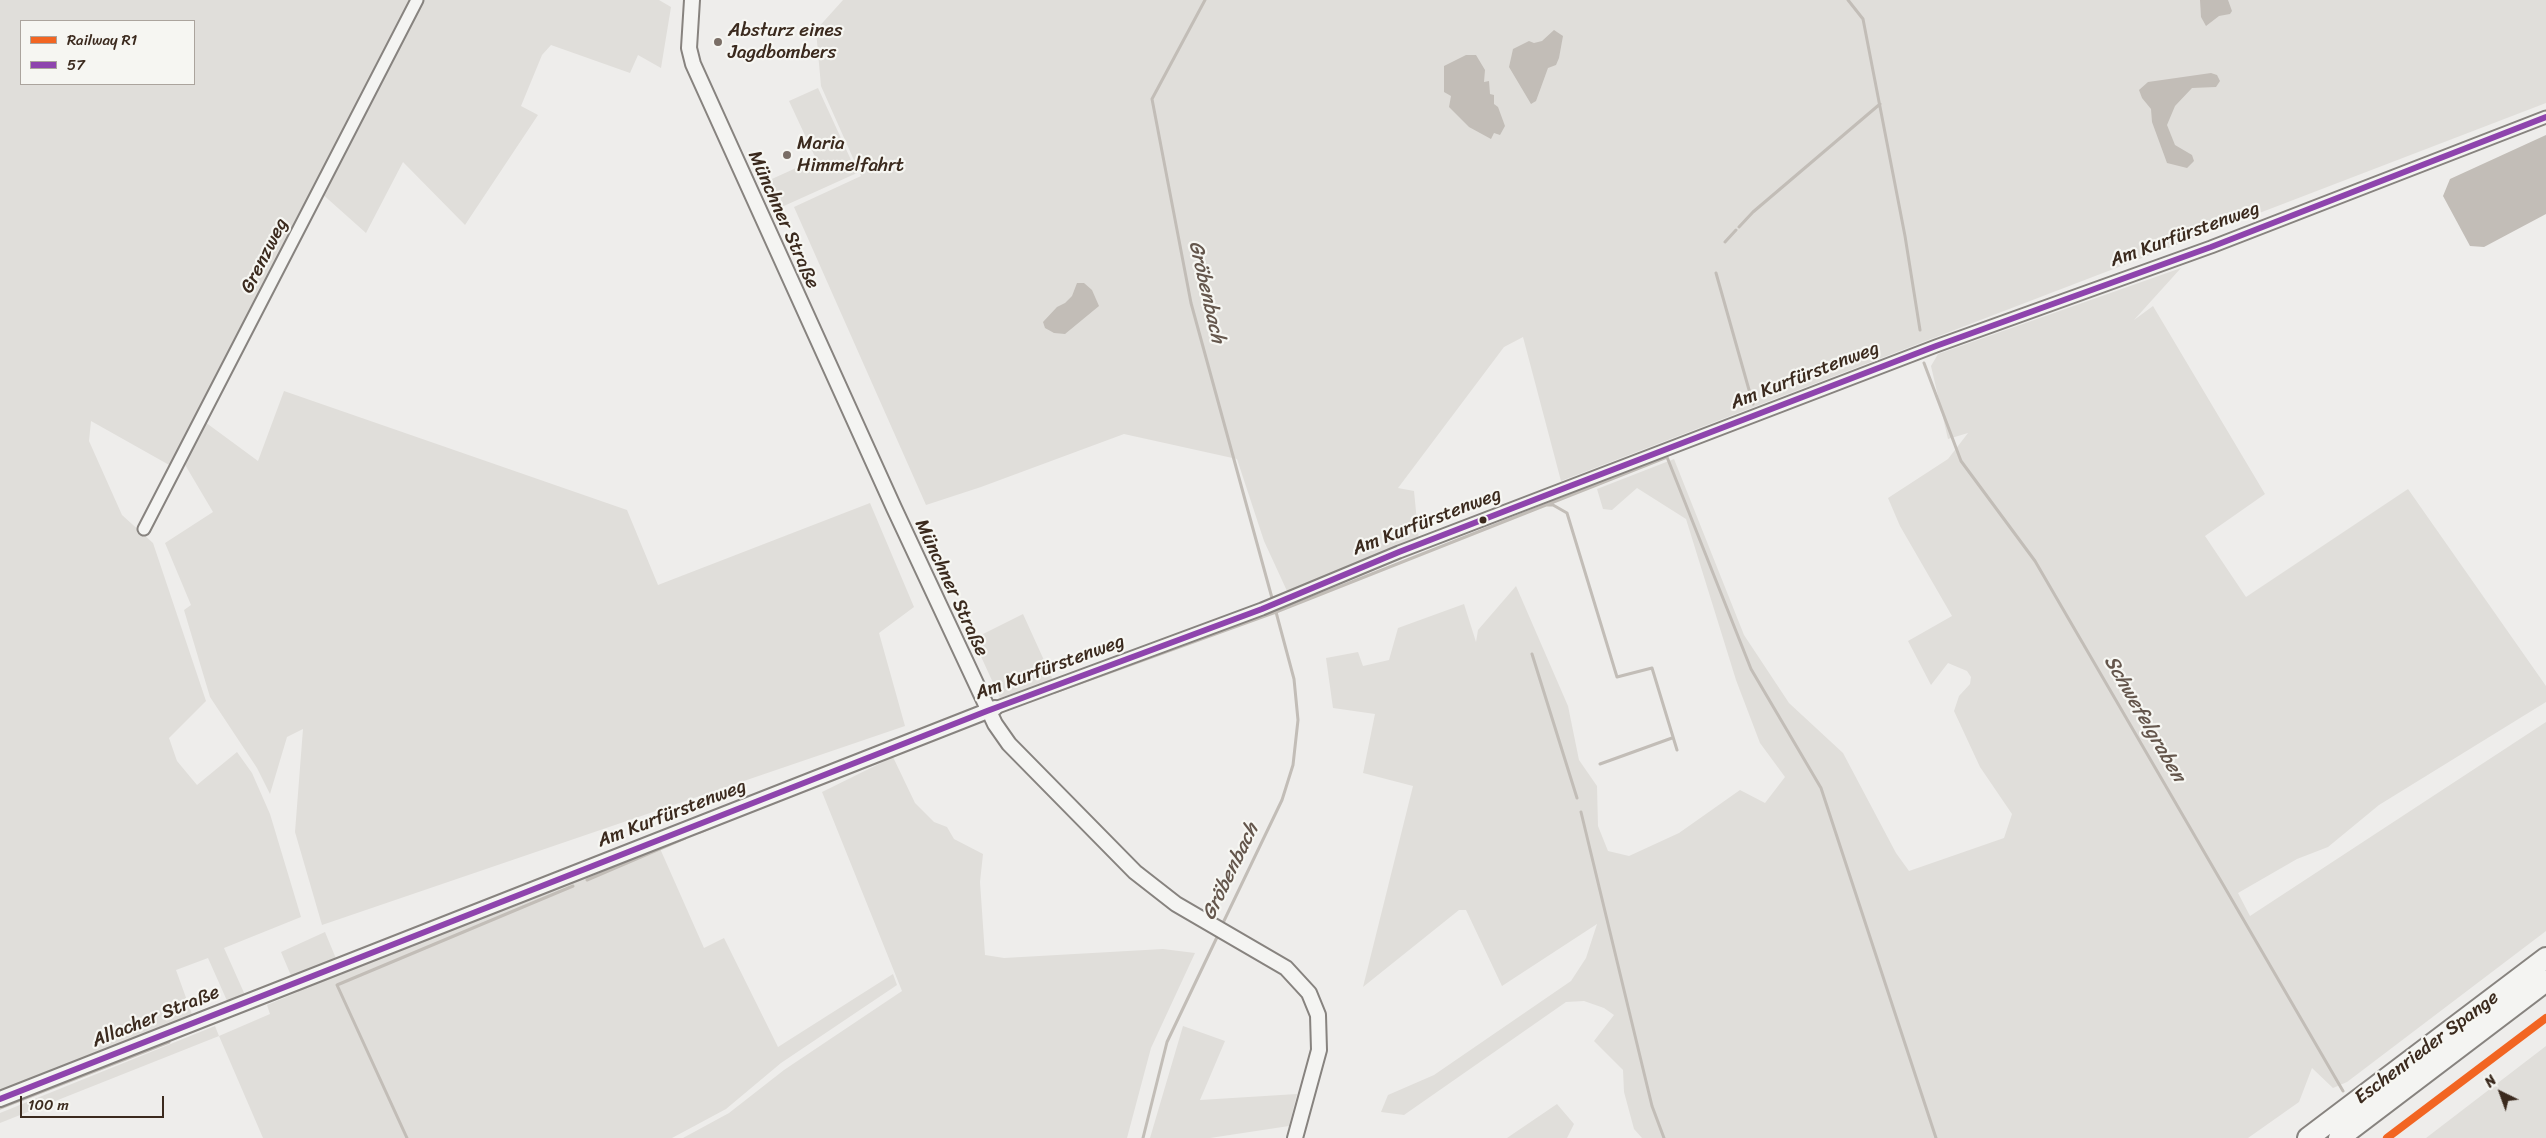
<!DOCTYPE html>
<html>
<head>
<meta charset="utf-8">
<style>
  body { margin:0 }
  #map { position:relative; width:2546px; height:1138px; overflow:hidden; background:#eeedeb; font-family:Sriracha,sans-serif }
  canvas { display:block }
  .legend { position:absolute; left:20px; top:20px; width:175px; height:65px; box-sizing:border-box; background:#f6f6f2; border:1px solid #aba49d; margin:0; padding:6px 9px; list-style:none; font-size:15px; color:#3b2a1e }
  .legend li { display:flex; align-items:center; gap:10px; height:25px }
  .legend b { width:25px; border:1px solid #aba49d }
  .north { position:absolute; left:2476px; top:1068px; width:50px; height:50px; -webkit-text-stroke:4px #f6f6f2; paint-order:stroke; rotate:318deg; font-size:14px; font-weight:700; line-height:20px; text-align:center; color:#3b2a1e }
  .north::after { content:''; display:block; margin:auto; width:18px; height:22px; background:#3b2a1e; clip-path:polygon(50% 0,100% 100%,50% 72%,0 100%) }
  .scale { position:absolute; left:20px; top:1096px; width:144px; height:22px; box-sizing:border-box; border:2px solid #3b2a1e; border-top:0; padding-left:6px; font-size:15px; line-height:18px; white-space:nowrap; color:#3b2a1e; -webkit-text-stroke:4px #f6f6f2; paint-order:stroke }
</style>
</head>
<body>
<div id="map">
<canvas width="2546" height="1138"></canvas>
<ul class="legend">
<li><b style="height:6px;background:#f26522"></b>Railway R1</li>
<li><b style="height:6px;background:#8e44ad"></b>57</li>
</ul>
<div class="north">N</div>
<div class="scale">100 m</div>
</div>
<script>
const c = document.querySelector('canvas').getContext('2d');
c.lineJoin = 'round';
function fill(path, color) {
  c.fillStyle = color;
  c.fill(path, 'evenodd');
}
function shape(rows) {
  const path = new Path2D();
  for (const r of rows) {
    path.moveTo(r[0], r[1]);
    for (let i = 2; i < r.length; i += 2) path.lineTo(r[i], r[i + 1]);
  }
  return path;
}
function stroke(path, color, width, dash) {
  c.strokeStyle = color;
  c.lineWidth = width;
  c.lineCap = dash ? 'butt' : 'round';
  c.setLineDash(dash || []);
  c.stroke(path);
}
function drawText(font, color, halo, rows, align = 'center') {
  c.font = font + ' Sriracha,sans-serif';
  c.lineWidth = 4.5;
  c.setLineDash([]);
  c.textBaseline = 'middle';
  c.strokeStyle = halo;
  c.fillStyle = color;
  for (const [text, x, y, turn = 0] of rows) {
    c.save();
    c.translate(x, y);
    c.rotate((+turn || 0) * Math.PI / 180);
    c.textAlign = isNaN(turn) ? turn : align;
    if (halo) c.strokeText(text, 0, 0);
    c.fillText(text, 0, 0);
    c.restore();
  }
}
fill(shape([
  [0,0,412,0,171,466,91,421,89,441,122,515,153,543,206,701,169,738,177,761,197,785,237,752,252,773,270,814,301,917,224,948,245,995,228,1003,208,958,176,970,193,1017,0,1090],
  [21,21,194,21,194,84,21,84],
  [421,0,659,0,671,7,661,68,638,55,630,73,551,45,542,55,521,106,538,115,465,225,403,162,366,233,320,192],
  [843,0,2546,0,2546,103,1561,481,1523,337,1504,347,1398,488,1414,491,1419,542,1287,591,1264,541,1237,459,1124,434,981,487,926,505,794,207,861,176,821,86,816,30],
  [818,88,857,173,775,210,763,183,816,159,789,101],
  [2181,268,2134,320,2153,306,2265,494,2205,536,2246,597,2408,489,2546,686,2546,702,2379,805,2328,847,2297,859,2238,893,2250,916,2546,722,2546,931,2347,1082,2333,1088,2312,1068,2299,1102,2248,1138,1642,1138,1634,1129,1624,1092,1623,1070,1594,1041,1614,1015,1604,1008,1584,1001,1566,1002,1404,1115,1381,1112,1388,1095,1434,1075,1571,981,1586,958,1597,924,1502,986,1466,910,1459,910,1363,987,1413,786,1363,773,1375,714,1333,708,1326,658,1358,652,1363,666,1389,660,1398,628,1464,604,1476,642,1478,630,1516,586,1568,706,1579,760,1597,786,1598,826,1608,851,1629,856,1679,833,1740,790,1765,803,1785,777,1760,743,1736,680,1686,519,1637,488,1612,510,1603,509,1597,489,1674,459,1744,635,1789,703,1843,753,1896,853,1909,871,2004,838,2012,814,1980,767,1954,711,1959,696,1970,684,1971,677,1967,671,1948,663,1931,685,1908,641,1952,616,1900,526,1888,498,1948,459,1968,433,1948,439,1931,366,1938,354],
  [284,391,627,510,658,585,870,503,914,607,879,633,905,726,322,925,295,832,303,729,287,737,270,794,257,768,210,697,184,610,191,605,165,543,213,512,184,463,205,422,258,461],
  [1023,614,1053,680,1000,698,973,639],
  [893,757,915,803,934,822,947,827,954,839,983,854,980,882,985,955,1004,958,1163,949,1195,953,1151,1048,1127,1138,683,1138,729,1113,784,1070,902,991,822,792],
  [658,844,704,948,724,938,778,1047,893,974,897,985,781,1063,726,1109,672,1138,263,1138,219,1036,0,1123,0,1113,215,1026,219,1036,270,1014,267,1005,298,992,281,952,325,932,342,973],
  [1183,1026,1225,1041,1200,1100,1297,1094,1289,1126,1210,1138,1150,1138],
  [2546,1046,2546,1138,2426,1138],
  [1557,1104,1574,1124,1567,1138,1507,1138]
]), '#e0deda');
fill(shape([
  [2200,0,2228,0,2232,11,2230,14,2219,16,2206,26,2201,17],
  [1554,30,1563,36,1559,58,1556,65,1548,68,1536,101,1531,104,1509,67,1513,49,1529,41,1534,43,1542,41],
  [1466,55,1476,55,1485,70,1484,82,1489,81,1490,94,1494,95,1494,104,1498,107,1505,126,1500,135,1494,133,1491,139,1469,127,1449,107,1451,96,1444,92,1444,66],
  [2211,73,2217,75,2220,81,2216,87,2192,88,2175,106,2167,125,2175,145,2192,155,2194,161,2187,168,2167,163,2152,122,2151,109,2142,98,2139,90,2148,82],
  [2546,135,2546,214,2484,247,2470,246,2443,196,2450,179],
  [1077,283,1084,283,1092,290,1099,306,1065,334,1054,333,1045,328,1043,322,1057,307,1065,303,1072,296]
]), '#c2bdb7');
stroke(shape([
  [1205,0,1152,99,1191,303,1272,598],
  [1848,0,1863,19,1905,236,1920,330],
  [1739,227,1753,212,1880,104],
  [1725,242,1736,230],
  [1716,273,1753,404],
  [1924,363,1961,461,2035,561,2343,1091],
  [1546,505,1553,505,1567,513,1617,677,1652,668,1677,750],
  [1532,654,1577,798],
  [1055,692,1276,612,1667,457,1751,669,1821,788,1936,1138],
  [1600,764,1672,738],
  [1581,812,1652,1106,1664,1138],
  [700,832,736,817],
  [587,880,685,838],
  [1222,925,1282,800,1293,765,1298,720,1294,679,1276,612],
  [0,1108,169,1042],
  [407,1138,337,985,573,886],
  [1143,1138,1167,1042,1219,933]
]), '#c2bdb7', 3);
const minor = shape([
  [144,529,417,0],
  [995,708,1262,609,1399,552,1936,346,2211,247,2546,117]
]);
const tertiary = shape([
  [692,0,689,48,693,64,894,508,995,724,1009,744,1135,872,1176,904,1286,968,1309,993,1318,1015,1319,1050,1295,1138],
  [0,1099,995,708]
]);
const motorway = shape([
  [2308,1138,2546,958],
  [2339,1138,2546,981]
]);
stroke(minor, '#87837f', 15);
stroke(tertiary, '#87837f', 18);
stroke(motorway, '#87837f', 24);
stroke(minor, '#f4f4f2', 11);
stroke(tertiary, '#f4f4f2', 14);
stroke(motorway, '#f4f4f2', 20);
stroke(shape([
  [0,1099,987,711,1262,609,1399,552,1557,491,1936,346,2211,247,2546,117]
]), '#8e44ad', 6);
stroke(shape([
  [2387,1138,2546,1018]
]), '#f26522', 8);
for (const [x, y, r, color] of [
  [718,42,5,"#7a6e66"],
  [787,155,5,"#7a6e66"],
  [1483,520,4.5,"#3b2a1e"]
]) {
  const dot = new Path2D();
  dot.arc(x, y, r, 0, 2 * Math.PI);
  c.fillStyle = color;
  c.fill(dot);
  stroke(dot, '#f6f6f2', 2);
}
drawText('19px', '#3b2a1e', '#f6f6f2', [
  ["Absturz eines",728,31],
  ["Jagdbombers",728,53],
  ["Maria",797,144],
  ["Himmelfahrt",797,166]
], 'left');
drawText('19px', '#3b2a1e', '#f6f6f2', [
  ["Münchner Straße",783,220,66],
  ["Am Kurfürstenweg",2185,235,-20],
  ["Grenzweg",265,256,-63],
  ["Am Kurfürstenweg",1805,376,-21],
  ["Am Kurfürstenweg",1427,522,-21],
  ["Münchner Straße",951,588,65],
  ["Am Kurfürstenweg",1050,668,-20],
  ["Am Kurfürstenweg",672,814,-21],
  ["Allacher Straße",156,1017,-22],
  ["Eschenrieder Spange",2427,1048,-37]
]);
drawText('italic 20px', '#64564c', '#f6f6f2', [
  ["Gröbenbach",1206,292,77],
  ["Schwefelgraben",2144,719,60],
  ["Gröbenbach",1231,872,-64]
]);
</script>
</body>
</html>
